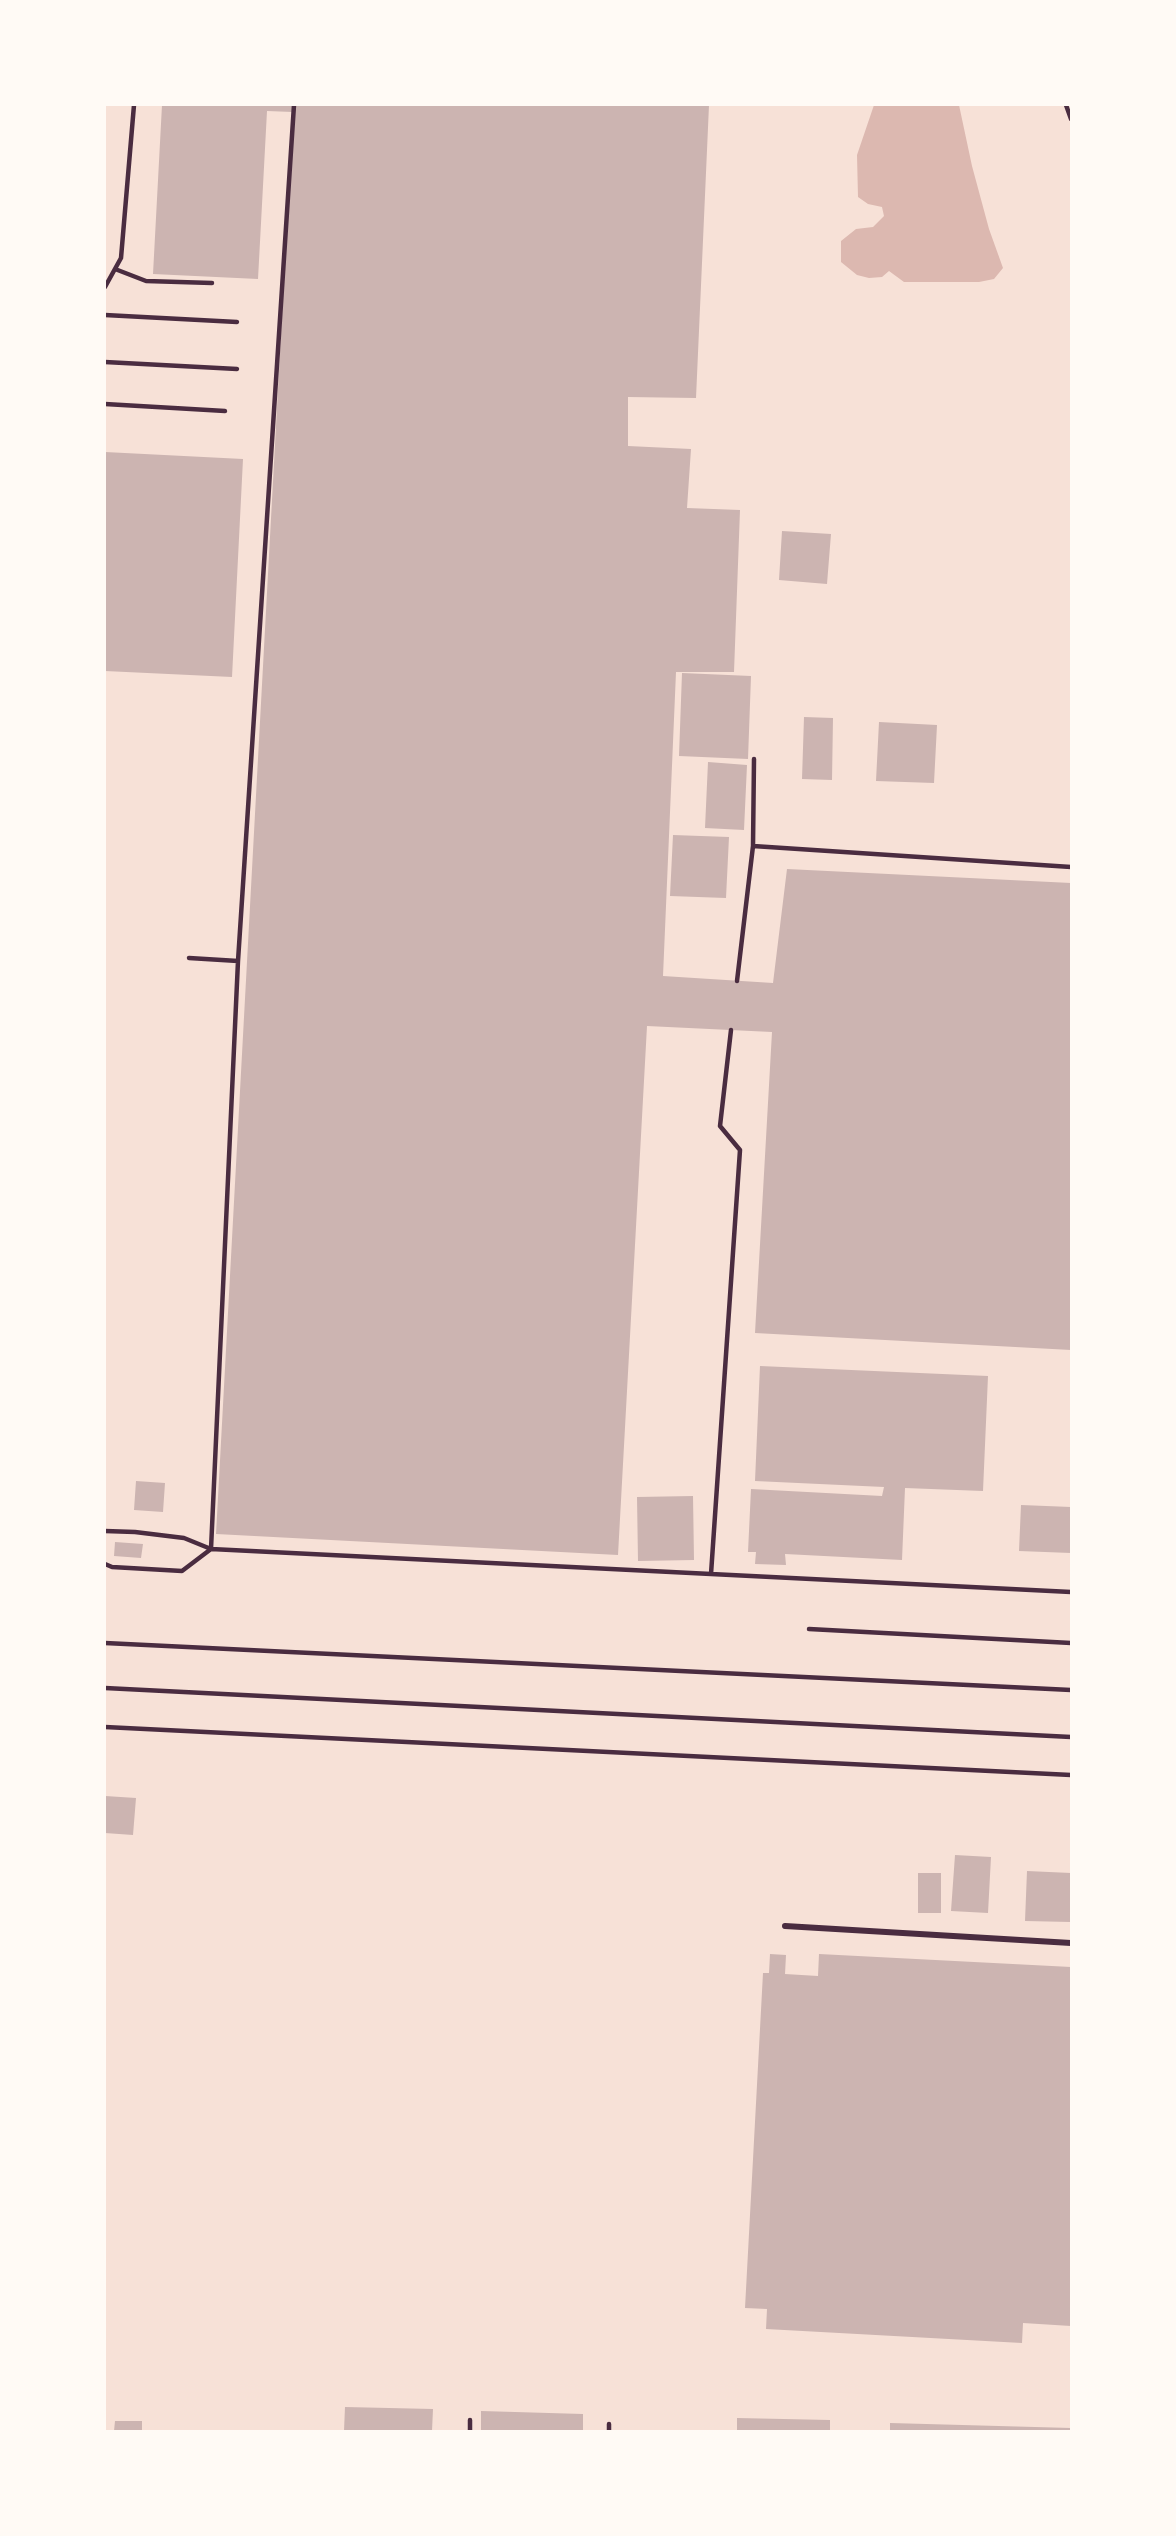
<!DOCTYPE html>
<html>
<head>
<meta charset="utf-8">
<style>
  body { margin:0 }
  #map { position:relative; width:1176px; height:2536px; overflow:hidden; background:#f7e1d7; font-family:Figtree,sans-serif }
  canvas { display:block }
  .frame { position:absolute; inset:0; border:106px solid #fffaf5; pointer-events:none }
</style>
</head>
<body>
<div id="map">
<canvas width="1176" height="2536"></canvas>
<div class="frame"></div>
</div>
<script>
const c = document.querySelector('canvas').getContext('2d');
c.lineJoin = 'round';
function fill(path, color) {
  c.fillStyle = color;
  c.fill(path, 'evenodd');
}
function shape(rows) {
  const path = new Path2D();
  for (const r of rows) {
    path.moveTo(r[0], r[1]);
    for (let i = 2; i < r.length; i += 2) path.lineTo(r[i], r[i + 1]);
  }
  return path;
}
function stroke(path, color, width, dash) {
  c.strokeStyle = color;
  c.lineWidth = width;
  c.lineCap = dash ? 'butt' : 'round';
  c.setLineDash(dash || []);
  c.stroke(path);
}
fill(shape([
  [874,105,959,105,972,166,989,229,1003,268,994,279,979,282,904,282,889,271,882,277,869,278,857,275,841,262,841,241,856,229,873,227,884,216,882,207,868,204,858,197,857,155]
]), '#dcb8b0');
fill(shape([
  [162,105,709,105,696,398,628,397,628,446,691,449,687,508,740,510,734,672,676,672,663,976,773,983,787,869,1071,883,1071,1350,755,1333,772,1032,647,1026,618,1555,216,1534,293,112,267,111,258,279,153,274],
  [105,452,243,459,232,677,105,671],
  [782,531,831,534,827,584,779,580],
  [682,673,751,676,748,759,679,756],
  [804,717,833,718,832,780,802,779],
  [879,722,937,725,934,783,876,781],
  [708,762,747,765,744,830,705,828],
  [673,835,729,837,726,898,670,896],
  [760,1366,988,1376,983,1491,905,1488,902,1560,785,1554,786,1565,755,1564,756,1552,748,1552,751,1489,882,1496,884,1487,755,1481],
  [136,1481,165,1483,163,1512,134,1510],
  [693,1496,694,1560,638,1561,637,1497],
  [1021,1505,1071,1507,1071,1553,1019,1551],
  [115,1542,143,1544,141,1558,114,1556],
  [105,1796,136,1798,133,1835,105,1833],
  [955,1855,991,1857,988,1913,951,1911],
  [1027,1871,1071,1873,1071,1922,1025,1921],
  [918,1873,941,1873,941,1913,918,1913],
  [770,1954,786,1955,785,1974,818,1976,819,1954,1071,1967,1071,2326,1023,2323,1022,2343,766,2329,767,2309,745,2308,763,1973,769,1973],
  [345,2407,433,2409,432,2431,344,2431],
  [481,2411,583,2414,583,2431,481,2431],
  [737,2418,830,2420,830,2431,737,2431],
  [115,2421,142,2421,142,2431,114,2431],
  [890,2423,1071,2428,1071,2431,890,2431]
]), '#ccb4b1');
stroke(shape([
  [1066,105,1071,119],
  [115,269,146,281,212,283],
  [105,287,121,258,134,105],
  [105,315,237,322],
  [105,362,237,369],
  [105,404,225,411],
  [753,846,1071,867],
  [189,958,238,961],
  [737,981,753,846,754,759],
  [105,1531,135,1532,184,1538,211,1549,1071,1592],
  [211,1549,238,961,294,105],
  [105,1564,112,1567,182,1571,211,1549],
  [711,1574,740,1150,720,1126,731,1030],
  [809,1629,1071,1643],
  [105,1643,1071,1690],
  [105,1688,1071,1737],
  [105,1727,1071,1775],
  [470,2420,470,2431],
  [609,2431,609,2424]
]), '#4a2c40', 4.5);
stroke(shape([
  [785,1926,1071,1943]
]), '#4a2c40', 6);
</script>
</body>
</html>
